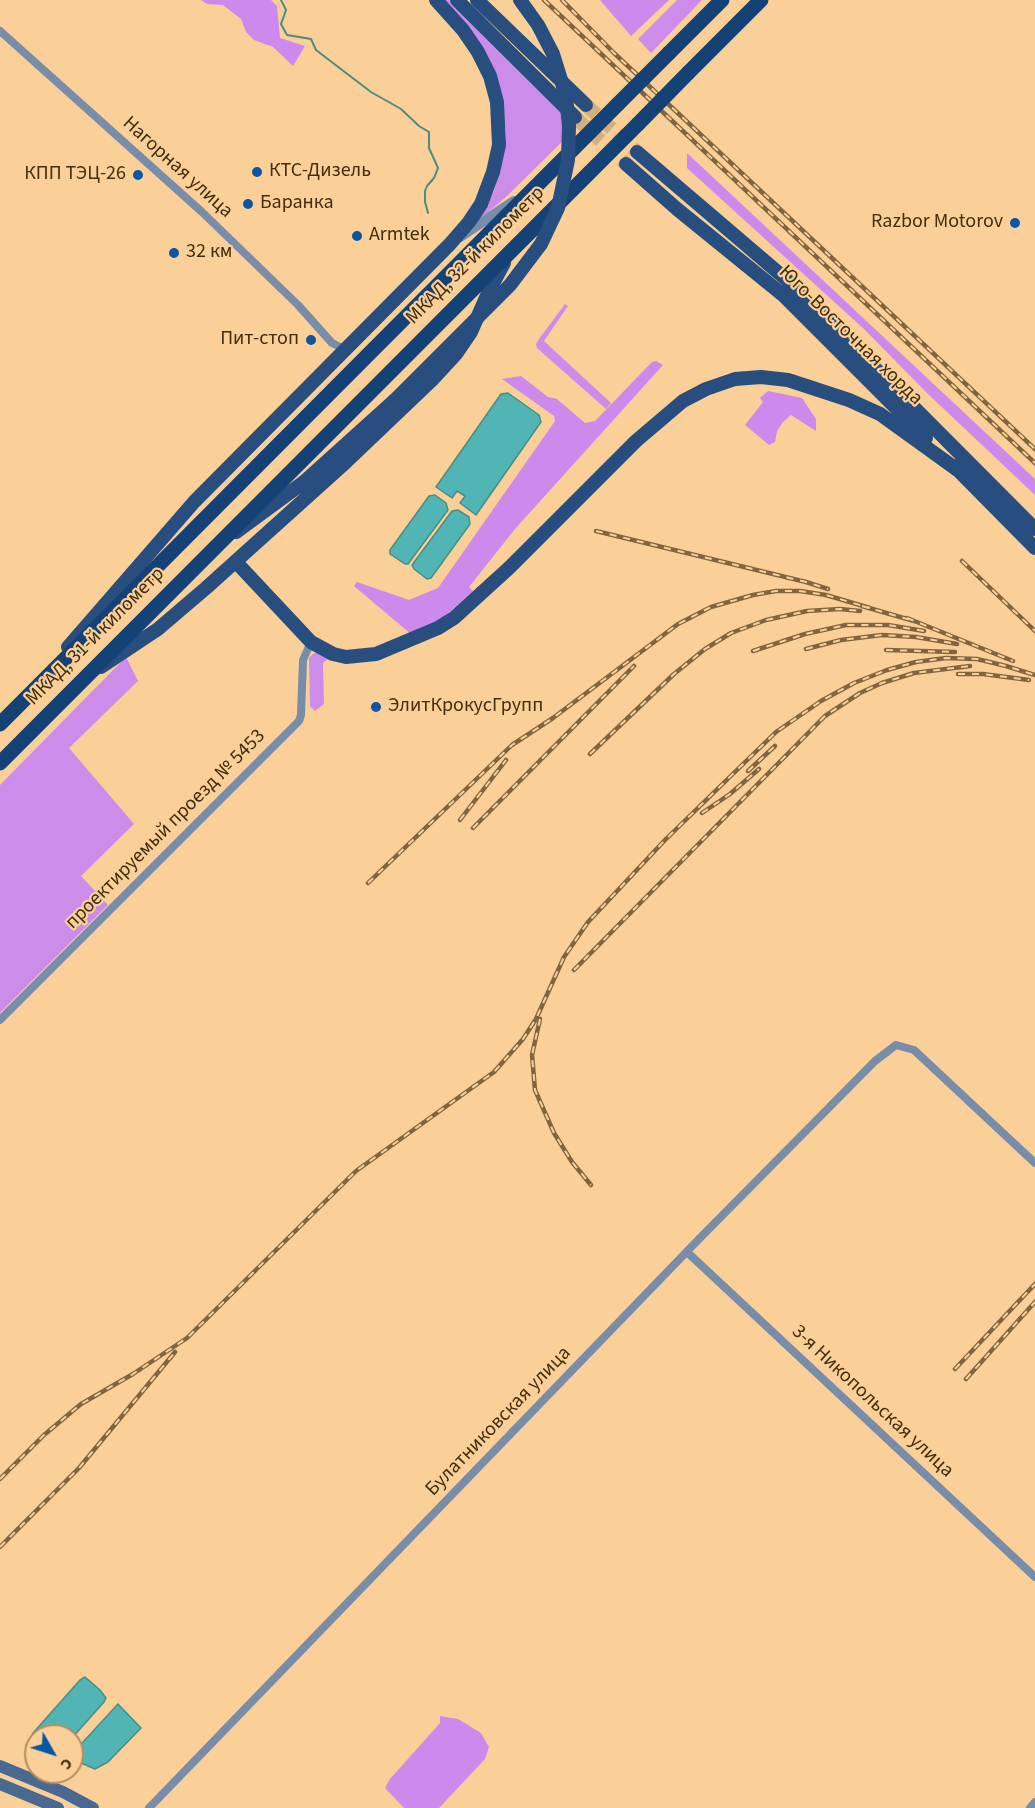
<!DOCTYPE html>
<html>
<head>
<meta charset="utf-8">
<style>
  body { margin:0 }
  #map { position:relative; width:1035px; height:1808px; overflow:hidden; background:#fad098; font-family:"Source Sans 3",sans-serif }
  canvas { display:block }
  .north { position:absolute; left:24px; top:1724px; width:60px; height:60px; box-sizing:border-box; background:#fad098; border:2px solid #b08f61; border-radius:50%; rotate:129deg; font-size:16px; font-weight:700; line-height:24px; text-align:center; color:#422d0e }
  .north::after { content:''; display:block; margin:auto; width:21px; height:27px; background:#0856a5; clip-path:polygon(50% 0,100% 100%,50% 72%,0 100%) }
</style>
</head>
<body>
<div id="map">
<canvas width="1035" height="1808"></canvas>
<div class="north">С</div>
</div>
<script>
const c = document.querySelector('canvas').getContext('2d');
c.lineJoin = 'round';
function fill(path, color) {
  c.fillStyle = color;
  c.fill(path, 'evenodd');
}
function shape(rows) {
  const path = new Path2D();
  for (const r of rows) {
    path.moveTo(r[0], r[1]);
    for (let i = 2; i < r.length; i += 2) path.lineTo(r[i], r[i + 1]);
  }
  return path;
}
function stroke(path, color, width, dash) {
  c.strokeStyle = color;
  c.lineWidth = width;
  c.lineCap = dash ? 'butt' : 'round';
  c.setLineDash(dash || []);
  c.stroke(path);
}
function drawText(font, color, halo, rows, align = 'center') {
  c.font = font + ' "Source Sans 3",sans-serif';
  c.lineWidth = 4.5;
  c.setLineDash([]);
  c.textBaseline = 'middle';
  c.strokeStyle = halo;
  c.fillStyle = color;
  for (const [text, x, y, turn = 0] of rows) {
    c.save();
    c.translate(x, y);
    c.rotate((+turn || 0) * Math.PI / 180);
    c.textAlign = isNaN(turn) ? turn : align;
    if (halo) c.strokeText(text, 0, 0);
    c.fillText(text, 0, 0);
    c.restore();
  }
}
fill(shape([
  [443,0,449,0,577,127,507,196,478,221,494,191,503,158,506,134,503,101,494,69,484,49],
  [677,0,702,0,651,53,638,39],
  [565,304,568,306,544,341,611,403,606,409,537,348,536,344,539,339],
  [321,652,328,659,323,663,324,704,315,711,310,706,309,658,314,653],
  [126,657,138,681,69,748,134,824,81,876,108,905,0,1013,0,785]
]), '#cd8bea');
fill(shape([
  [201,0,271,0,277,6,280,38,305,46,293,66,273,47,254,40,246,32,241,19,223,5,207,4],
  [600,0,669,0,631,36],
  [687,153,1035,479,1035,495,928,394,864,329,687,168],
  [656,361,663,365,515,529,469,587,473,591,436,624,412,635,354,586,357,582,409,600,438,588,555,421,554,416,502,379,521,376,548,397,557,399,585,423,595,421,652,362],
  [768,391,802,398,816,419,816,431,791,415,783,422,777,431,775,442,769,445,745,425,763,402,760,398],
  [440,1716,458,1719,481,1733,489,1747,485,1759,439,1808,404,1808,385,1788,390,1779,440,1723]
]), '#cd89eb');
const water = shape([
  [508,393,539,415,541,422,476,515,460,503,465,496,457,491,452,498,436,487,501,394,508,393],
  [435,495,446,503,448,510,408,564,405,564,390,554,390,550,429,496,435,495],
  [458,510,469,517,470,524,431,578,427,579,414,569,412,565,452,511,458,510],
  [85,1677,100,1690,106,1698,104,1702,72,1738,72,1736,36,1736,36,1742,34,1741,32,1737,33,1733,80,1680,85,1677],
  [118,1704,141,1728,108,1762,95,1769,72,1759,72,1754,118,1704]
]);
fill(water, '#52b5b5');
stroke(water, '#4d8c83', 1.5);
stroke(shape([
  [281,0,286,10,281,24,287,35,311,39,316,50,371,92,401,109,419,126,429,132,429,148,438,168,434,178,427,186,425,191,425,202,428,213]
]), '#4d8c83', 2);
stroke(shape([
  [586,105,637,152],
  [575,117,626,164]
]), '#d5af7c', 14, [14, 7]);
stroke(shape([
  [0,31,202,212,298,305,332,343,342,348,348,346],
  [0,1020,299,721,301,715,303,660,311,642],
  [687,1252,1035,1577],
  [149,1808,699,1239,875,1061,896,1045,914,1050,1035,1163],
  [1030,1808,1035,1802]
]), '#788da9', 8);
stroke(shape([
  [460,237,514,201]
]), '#788da9', 10);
stroke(shape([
  [0,1766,63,1792,93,1808],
  [0,1784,58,1808]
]), '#496991', 12);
stroke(shape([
  [457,0,575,117],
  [477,0,586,105],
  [637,152,787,280,1035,529],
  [626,164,677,209,783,295,926,438],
  [954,466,1035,548],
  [236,532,304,482,395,400],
  [236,562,311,642,333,654,346,657,376,654,438,628,454,618,509,568,636,441,683,401,706,389,735,379,761,377,788,380,849,400,880,414,959,471],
  [68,647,194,502,450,244,469,222,481,204,493,172,499,145,497,102,490,76,478,52,463,30,436,0],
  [101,667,158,629,206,588,346,462,432,380,456,354,471,332,488,293,504,263]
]), '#274e7e', 14);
stroke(shape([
  [669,53,722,0],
  [688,73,761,0],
  [0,724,618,104],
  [0,763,638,124]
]), '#154276', 15);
const rail = shape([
  [544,0,1035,463],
  [562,0,614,53,1035,449],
  [596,531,806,582,828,589],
  [962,561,1035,631],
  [862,606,914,621],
  [907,618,1013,661],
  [806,649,841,640,882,635,916,637,957,644],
  [886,650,955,652],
  [753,651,805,634,846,625,888,625,924,631],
  [958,674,983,674,1029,680],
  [590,754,674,674,705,649,731,633,766,620,807,611,840,609,860,611],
  [748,771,775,746],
  [702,813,730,794,759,769],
  [460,820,506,760],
  [473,828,634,666],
  [368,883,512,745,553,718,678,624,711,607,753,595,776,591,800,591,826,595,870,608],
  [574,970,825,716,860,693,882,683,914,673,970,666],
  [540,1019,532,1055,535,1090,554,1133,572,1162,591,1185],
  [955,1369,1035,1284],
  [966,1379,1035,1302],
  [0,1479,44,1435,81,1404,133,1374,187,1338,356,1171,494,1072,523,1039,536,1019,564,957,588,922,665,840,776,732,821,701,854,683,887,670,916,662,946,658,977,659,1006,666,1035,675],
  [0,1547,79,1468,175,1352]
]);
stroke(rail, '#81653e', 4.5);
stroke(rail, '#fad098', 2, [7]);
stroke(shape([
  [395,400,510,285,541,244,558,208,568,160,569,126,566,96,553,54,538,25,520,0]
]), '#274e7e', 14);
stroke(shape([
  [618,104,669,53],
  [638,124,688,73]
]), '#154276', 15);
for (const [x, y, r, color] of [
  [257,172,6,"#0856a5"],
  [138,175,6,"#0856a5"],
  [248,204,6,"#0856a5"],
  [1015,223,6,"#0856a5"],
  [357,236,6,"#0856a5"],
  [174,253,6,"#0856a5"],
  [311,340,6,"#0856a5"],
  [376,707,6,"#0856a5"]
]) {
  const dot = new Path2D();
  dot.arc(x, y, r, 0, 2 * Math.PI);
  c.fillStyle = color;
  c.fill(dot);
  stroke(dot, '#fad098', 2);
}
drawText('20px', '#422d0e', '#fad098', [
  ["Нагорная улица",177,168,42],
  ["МКАД, 32-й километр",476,256,-45],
  ["Юго-Восточная хорда",850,336,44],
  ["МКАД, 31-й километр",96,637,-45],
  ["проектируемый проезд № 5453",166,830,-45],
  ["3-я Никопольская улица",872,1402,43],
  ["Булатниковская улица",499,1422,-46]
]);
drawText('20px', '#422d0e', '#fad098', [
  ["КТС-Дизель",269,172],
  ["КПП ТЭЦ-26",126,175,"right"],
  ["Баранка",260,204],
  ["Razbor Motorov",1003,223,"right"],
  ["Armtek",369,236],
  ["32 км",186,253],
  ["Пит-стоп",299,340,"right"],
  ["ЭлитКрокусГрупп",388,707]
], 'left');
</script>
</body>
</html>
